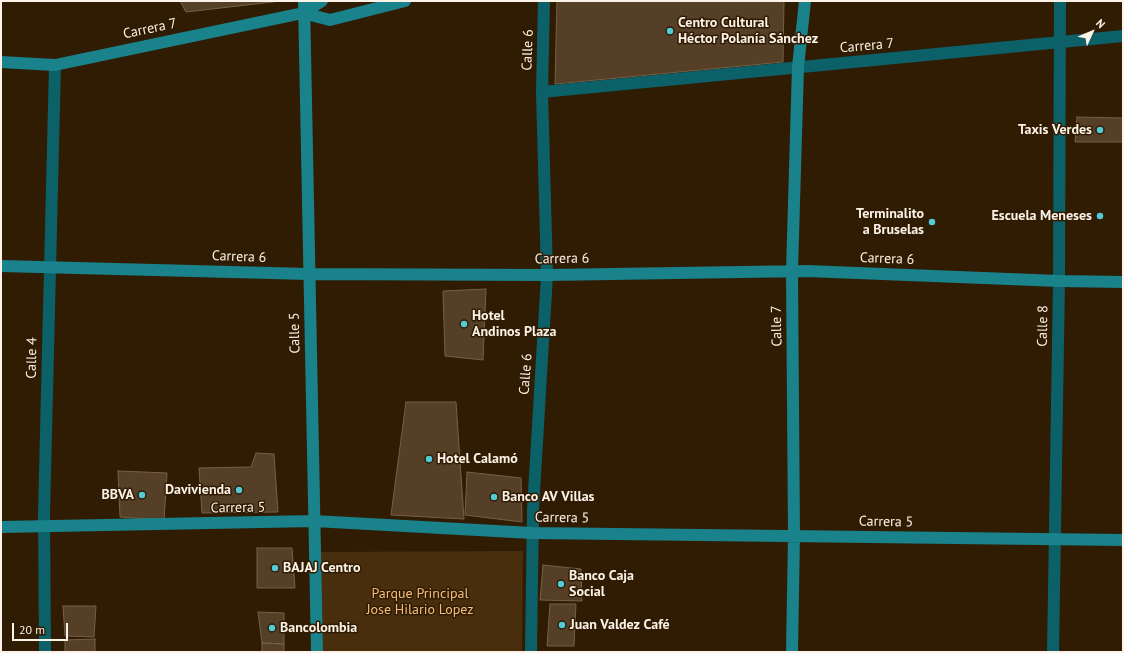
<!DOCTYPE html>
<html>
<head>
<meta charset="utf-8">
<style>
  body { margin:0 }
  #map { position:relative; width:1124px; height:653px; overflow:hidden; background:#2f1c03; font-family:"PT Sans",sans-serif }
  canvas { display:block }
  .frame { position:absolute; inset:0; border:2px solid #fdf2e7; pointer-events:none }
  .north { position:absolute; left:1072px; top:12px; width:40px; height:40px; -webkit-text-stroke:3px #2f1c03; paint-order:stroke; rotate:46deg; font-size:11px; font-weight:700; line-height:16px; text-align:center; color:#fdf2e7 }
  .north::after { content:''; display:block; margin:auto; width:14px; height:18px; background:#fdf2e7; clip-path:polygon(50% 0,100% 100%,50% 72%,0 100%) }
  .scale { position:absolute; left:12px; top:623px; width:56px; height:18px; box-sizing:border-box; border:2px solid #fdf2e7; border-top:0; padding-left:5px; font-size:12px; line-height:14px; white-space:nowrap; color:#fdf2e7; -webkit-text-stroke:3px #2f1c03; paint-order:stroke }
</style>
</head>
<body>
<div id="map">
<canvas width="1124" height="653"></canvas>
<div class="frame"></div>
<div class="north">N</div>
<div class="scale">20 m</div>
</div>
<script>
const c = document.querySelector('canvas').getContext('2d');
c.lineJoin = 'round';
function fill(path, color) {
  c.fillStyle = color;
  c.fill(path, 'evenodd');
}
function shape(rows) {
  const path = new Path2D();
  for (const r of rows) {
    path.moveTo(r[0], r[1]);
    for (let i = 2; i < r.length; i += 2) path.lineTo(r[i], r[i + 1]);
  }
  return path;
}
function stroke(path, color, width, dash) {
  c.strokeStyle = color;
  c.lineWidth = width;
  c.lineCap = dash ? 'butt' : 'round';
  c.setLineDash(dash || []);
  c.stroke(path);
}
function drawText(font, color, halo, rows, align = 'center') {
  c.font = font + ' "PT Sans",sans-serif';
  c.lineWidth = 3;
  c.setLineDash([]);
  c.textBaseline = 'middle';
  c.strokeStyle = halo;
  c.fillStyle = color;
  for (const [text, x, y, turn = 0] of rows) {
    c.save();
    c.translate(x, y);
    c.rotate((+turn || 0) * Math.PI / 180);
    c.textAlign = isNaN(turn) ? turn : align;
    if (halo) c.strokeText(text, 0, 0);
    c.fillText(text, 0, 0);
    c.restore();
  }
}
fill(shape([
  [523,551,522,652,319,652,316,552]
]), '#482e0d');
const building = shape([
  [180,1,281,1,186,12,180,1],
  [557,1,784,1,783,62,555,84,557,1],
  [1077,117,1123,118,1123,142,1075,142,1077,117],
  [486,289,483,360,445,356,443,291,486,289],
  [406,402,456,402,464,519,391,515,406,402],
  [256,453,274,454,278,512,202,513,199,468,251,467,256,453],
  [118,471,167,473,164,520,120,517,118,471],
  [467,472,521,478,522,522,465,515,467,472],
  [257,548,292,548,295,588,257,588,257,548],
  [543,565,581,569,582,601,540,600,543,565],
  [550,604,576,604,574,646,547,646,550,604],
  [63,606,96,606,94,637,65,636,63,606],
  [258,612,284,613,284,644,262,643,258,612],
  [95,639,95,652,65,652,65,640,95,639],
  [262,643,284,644,284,652,262,652,262,643]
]);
fill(building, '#553f26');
stroke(building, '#776047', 1);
stroke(shape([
  [542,92,1123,36],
  [45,652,44,514,55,65],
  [531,652,533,509,547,275,542,92,544,1],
  [1053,652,1059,281,1060,1]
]), '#0c6168', 12);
stroke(shape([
  [304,1,317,652],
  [303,13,330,20,405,1],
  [1,62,55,65,303,13,322,1],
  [1,266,308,274,547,275,807,271,1059,281,1123,282],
  [1,527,314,521,532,533,1123,540],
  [792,652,794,535,792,271,798,67,805,1]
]), '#19828b', 12);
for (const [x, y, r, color] of [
  [670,31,4,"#52cbd7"],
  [1100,130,4,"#52cbd7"],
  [1100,216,4,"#52cbd7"],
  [932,222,4,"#52cbd7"],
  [464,324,4,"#52cbd7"],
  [429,459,4,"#52cbd7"],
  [239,490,4,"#52cbd7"],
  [142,495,4,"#52cbd7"],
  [494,497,4,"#52cbd7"],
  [275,568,4,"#52cbd7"],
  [561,584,4,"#52cbd7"],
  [562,625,4,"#52cbd7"],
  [272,628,4,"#52cbd7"]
]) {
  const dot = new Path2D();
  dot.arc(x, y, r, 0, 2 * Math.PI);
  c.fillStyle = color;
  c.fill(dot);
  stroke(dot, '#2f1c03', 1.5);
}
drawText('bold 14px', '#fdf2e7', '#2f1c03', [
  ["Centro Cultural",678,23],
  ["Héctor Polanía Sánchez",678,39],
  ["Taxis Verdes",1092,130,"right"],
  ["Terminalito",924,214,"right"],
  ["a Bruselas",924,230,"right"],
  ["Escuela Meneses",1092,216,"right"],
  ["Hotel",472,316],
  ["Andinos Plaza",472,332],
  ["Hotel Calamó",437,459],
  ["Davivienda",231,490,"right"],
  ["BBVA",134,495,"right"],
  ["Banco AV Villas",502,497],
  ["BAJAJ Centro",283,568],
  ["Banco Caja",569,576],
  ["Social",569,592],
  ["Juan Valdez Café",570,625],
  ["Bancolombia",280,628]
], 'left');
drawText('14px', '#fdf2e7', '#2f1c03', [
  ["Carrera 7",150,29,-12],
  ["Carrera 7",867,46,-5],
  ["Calle 6",528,50,-88],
  ["Carrera 6",239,257,2],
  ["Carrera 6",562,259,-1],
  ["Carrera 6",887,259,2],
  ["Calle 7",777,326,-91],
  ["Calle 8",1043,326,-89],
  ["Calle 5",295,333,-91],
  ["Calle 4",32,358,-89],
  ["Calle 6",526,374,-86],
  ["Carrera 5",238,508,-1],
  ["Carrera 5",562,518,1],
  ["Carrera 5",886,522,1]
]);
drawText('14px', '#f7bd7a', '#2f1c03', [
  ["Parque Principal",420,594],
  ["Jose Hilario Lopez",420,610]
]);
</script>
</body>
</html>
